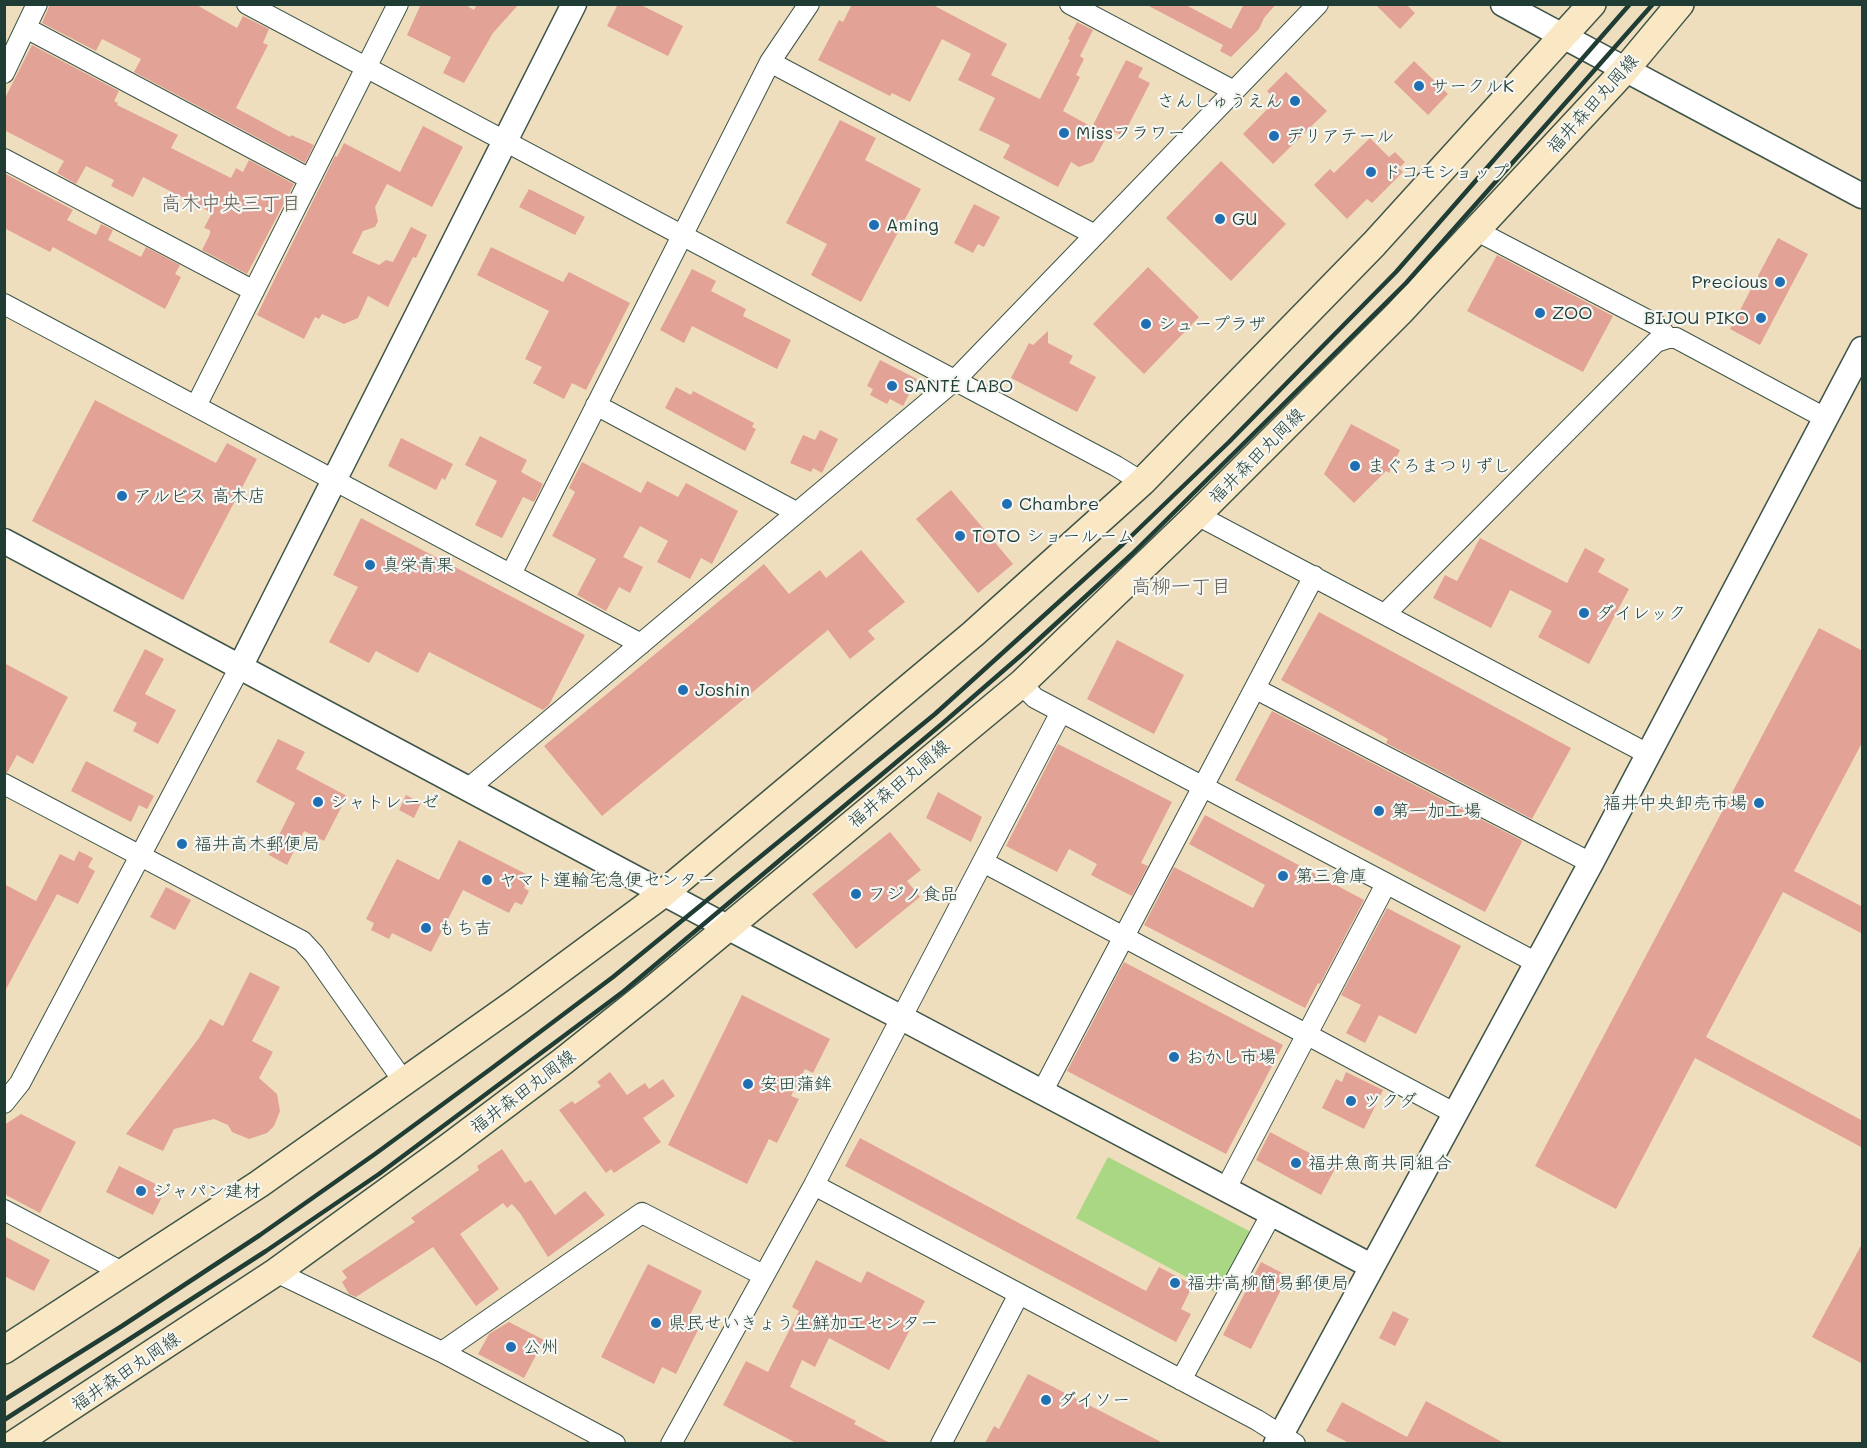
<!DOCTYPE html>
<html>
<head>
<meta charset="utf-8">
<style>
  body { margin:0 }
  #map { position:relative; width:1867px; height:1448px; overflow:hidden; background:#efdebd; font-family:Mali,sans-serif }
  canvas { display:block }
  .frame { position:absolute; inset:0; border:6px solid #1f3d34; pointer-events:none }
</style>
</head>
<body>
<div id="map">
<canvas width="1867" height="1448"></canvas>
<div class="frame"></div>
</div>
<script>
const c = document.querySelector('canvas').getContext('2d');
c.lineJoin = 'round';
function fill(path, color) {
  c.fillStyle = color;
  c.fill(path, 'evenodd');
}
function shape(rows) {
  const path = new Path2D();
  for (const r of rows) {
    path.moveTo(r[0], r[1]);
    for (let i = 2; i < r.length; i += 2) path.lineTo(r[i], r[i + 1]);
  }
  return path;
}
function stroke(path, color, width, dash) {
  c.strokeStyle = color;
  c.lineWidth = width;
  c.lineCap = dash ? 'butt' : 'round';
  c.setLineDash(dash || []);
  c.stroke(path);
}
function drawText(font, color, halo, rows, align = 'center') {
  c.font = font + ' Mali,"Klee One",sans-serif';
  c.lineWidth = 4.5;
  c.setLineDash([]);
  c.textBaseline = 'middle';
  c.strokeStyle = halo;
  c.fillStyle = color;
  for (const [text, x, y, turn = 0] of rows) {
    c.save();
    c.translate(x, y);
    c.rotate((+turn || 0) * Math.PI / 180);
    c.textAlign = isNaN(turn) ? turn : align;
    if (halo) c.strokeText(text, 0, 0);
    c.fillText(text, 0, 0);
    c.restore();
  }
}
fill(shape([
  [1108,1157,1249,1231,1250,1239,1220,1295,1076,1218]
]), '#aad783');
fill(shape([
  [50,4,195,4,237,28,243,16,269,29,263,43,268,45,236,108,290,137,291,135,314,145,305,163,134,72,141,59,102,39,96,51,42,23],
  [421,4,464,4,474,10,477,4,519,4,493,33,464,83,443,73,451,57,407,35],
  [618,4,639,4,683,26,668,56,607,26],
  [852,4,931,4,1007,44,991,75,1040,99,1070,40,1068,39,1077,22,1093,30,1080,56,1084,59,1076,75,1080,77,1063,111,1092,127,1126,60,1143,68,1138,77,1150,83,1123,136,1110,130,1093,162,1079,167,1071,162,1058,187,1003,158,1010,145,979,130,995,98,958,80,971,54,942,39,910,102,892,93,890,96,818,60,839,20,843,22],
  [1145,4,1184,4,1231,29,1244,4,1276,4,1264,18,1259,29,1231,57,1220,51,1223,45],
  [1375,4,1406,4,1415,13,1400,29],
  [32,45,119,91,114,101,118,103,117,105,178,135,171,148,231,178,236,168,243,172,249,160,294,184,247,274,202,250,210,234,210,230,204,228,212,213,143,177,133,197,111,186,114,180,86,166,76,184,57,173,64,161,4,130,4,100],
  [1414,61,1448,94,1428,115,1394,82],
  [1286,72,1327,111,1273,164,1243,134,1276,100,1267,91],
  [840,120,876,138,865,160,921,189,861,302,811,275,827,244,786,223],
  [423,126,463,147,432,207,387,184,375,207,378,221,375,227,363,231,352,253,379,265,386,260,393,262,411,227,427,235,416,258,413,257,388,307,368,296,358,318,344,324,322,314,319,319,315,317,304,339,257,315,335,156,337,157,344,143,400,172],
  [1370,138,1389,157,1395,152,1405,162,1399,168,1403,172,1372,203,1367,199,1347,219,1314,185,1330,169,1334,173],
  [1221,161,1286,224,1231,281,1166,218],
  [4,173,73,210,67,220,96,235,101,224,113,230,108,240,141,257,146,247,180,265,175,274,181,277,165,309,53,247,50,252,4,228],
  [529,189,585,217,575,235,519,207],
  [974,204,1000,217,984,247,978,244,973,253,954,243],
  [1778,238,1808,254,1760,345,1730,329],
  [491,247,563,282,569,272,630,303,586,390,572,383,564,399,533,383,542,367,525,359,549,311,477,275],
  [1497,255,1613,316,1583,372,1467,311],
  [1148,267,1199,317,1144,374,1093,324],
  [692,269,716,281,711,291,746,309,743,316,791,340,777,369,692,326,684,343,660,330],
  [1048,331,1048,343,1073,356,1069,363,1096,377,1077,412,1011,378,1029,343,1033,345],
  [880,360,917,379,903,406,890,399,887,404,870,395,873,389,867,386],
  [676,387,691,395,693,391,754,423,752,427,756,429,745,451,665,408],
  [95,400,216,463,227,443,257,459,183,600,32,521],
  [1351,424,1400,450,1389,473,1386,471,1354,503,1324,474],
  [820,430,838,439,822,473,813,468,811,472,790,463,803,435,815,440],
  [480,436,527,460,521,472,543,484,534,502,523,497,502,538,475,525,497,481,465,465],
  [401,438,453,464,445,480,442,478,436,490,388,466],
  [582,462,641,493,647,481,678,497,686,483,738,511,712,564,701,558,690,579,657,562,668,541,640,526,623,557,643,567,630,593,619,587,606,611,577,595,596,559,552,536,575,492,569,488],
  [951,490,1013,564,978,593,916,519],
  [361,518,585,635,549,705,543,710,429,652,418,673,376,651,369,663,329,642,358,587,333,575],
  [1480,538,1567,583,1585,548,1605,559,1598,572,1629,589,1589,664,1538,637,1552,611,1510,590,1491,628,1433,598,1445,575,1457,581],
  [861,550,905,602,868,631,875,639,850,659,828,630,602,816,544,746,764,564,789,594,820,570,826,578],
  [1319,612,1571,748,1532,819,1386,743,1388,739,1281,680],
  [1819,628,1863,651,1863,741,1794,871,1863,907,1863,934,1783,892,1706,1037,1863,1121,1863,1148,1695,1058,1616,1209,1535,1166],
  [1117,640,1184,675,1154,734,1087,699],
  [145,649,164,659,145,694,176,710,158,744,133,731,137,723,113,711],
  [4,663,68,697,33,764,17,755,7,773,4,772],
  [1272,711,1521,840,1522,842,1485,912,1235,780],
  [278,739,305,752,296,769,347,796,324,841,304,831,287,865,269,855,295,803,256,782],
  [1058,744,1172,802,1141,863,1148,866,1132,896,1091,875,1097,864,1069,849,1057,872,1006,846],
  [86,761,154,796,147,809,139,805,131,822,71,791],
  [938,792,982,817,971,842,926,818],
  [406,795,421,803,414,818,399,810],
  [1205,815,1364,900,1320,984,1318,983,1305,1008,1144,925,1174,867,1253,908,1265,885,1189,844],
  [890,832,921,870,907,881,920,897,856,949,812,894],
  [459,840,530,876,524,888,529,891,522,905,515,902,509,913,463,890,431,952,392,933,389,939,371,930,374,923,366,919,397,859,439,880],
  [79,851,93,858,88,867,95,871,78,904,57,894,4,993,4,884,36,901,60,854,74,861],
  [166,887,191,900,175,930,150,917],
  [1387,908,1461,946,1416,1034,1379,1015,1365,1043,1346,1033,1361,1005,1341,995],
  [1124,962,1283,1045,1226,1154,1067,1071],
  [250,972,280,987,252,1041,273,1052,259,1078,277,1094,280,1111,274,1126,267,1133,249,1139,232,1132,228,1125,214,1119,174,1129,163,1151,126,1134,199,1038,210,1019,223,1026],
  [742,995,830,1039,813,1073,805,1069,791,1096,799,1099,777,1143,769,1139,747,1184,668,1145],
  [610,1072,627,1095,645,1083,649,1089,663,1079,675,1096,643,1118,661,1142,614,1173,611,1169,606,1173,559,1110,572,1101,575,1104,601,1086,597,1082],
  [1346,1072,1383,1090,1364,1129,1322,1108,1336,1079,1342,1082],
  [21,1114,76,1142,40,1213,4,1194,4,1125],
  [1270,1132,1336,1167,1321,1195,1256,1160],
  [860,1138,1146,1291,1159,1267,1193,1285,1181,1309,1191,1314,1176,1342,845,1166],
  [502,1149,525,1183,531,1180,555,1215,585,1191,605,1215,548,1257,520,1213,512,1204,507,1208,503,1203,460,1234,499,1289,476,1306,433,1247,356,1297,349,1294,342,1282,347,1278,342,1271,415,1222,411,1218,479,1170,477,1166],
  [119,1166,166,1189,153,1215,106,1192],
  [4,1236,50,1260,34,1291,4,1276],
  [1863,1242,1863,1364,1812,1337],
  [816,1260,861,1283,867,1271,925,1301,889,1370,829,1338,815,1367,802,1360,790,1387,856,1421,854,1424,890,1443,796,1443,723,1405,746,1361,768,1372,799,1311,792,1307],
  [1261,1262,1288,1276,1251,1349,1223,1335],
  [648,1264,702,1291,688,1319,700,1326,676,1374,662,1367,654,1384,601,1357],
  [1393,1311,1409,1319,1395,1346,1379,1338],
  [509,1322,544,1340,524,1378,478,1354,489,1334],
  [1028,1374,1163,1443,985,1443,994,1426,999,1429],
  [1426,1401,1504,1443,1349,1443,1326,1431,1342,1402,1407,1437]
]), '#e3a296');
const minor = shape([
  [247,4,1116,466,1142,482],
  [1070,4,1234,91],
  [26,28,310,179],
  [770,62,1095,235],
  [4,73,37,4],
  [4,159,254,291],
  [1477,231,1657,325,1668,338],
  [4,304,641,644],
  [596,405,796,512],
  [196,406,398,4],
  [1197,515,1648,754],
  [511,574,770,62,809,4],
  [1385,614,1656,342,1668,338,1676,338,1827,419],
  [1021,684,1035,698,1537,963],
  [1256,689,1591,863],
  [4,784,302,941,314,954,404,1082],
  [469,788,955,380,1318,4],
  [983,862,1456,1114],
  [1042,1092,1314,576],
  [4,1103,20,1083,240,667],
  [814,1185,1257,1420,1295,1444],
  [1225,1190,1386,884],
  [4,1210,124,1273],
  [276,1272,442,1352,615,1444],
  [442,1352,642,1213,763,1275],
  [1181,1380,1272,1213],
  [671,1444,814,1185,1061,712],
  [941,1444,1019,1294]
]);
const tertiary = shape([
  [1503,4,1862,196],
  [4,541,727,927,902,1018,1371,1266],
  [240,667,574,4],
  [1276,1444,1591,863,1862,349]
]);
const secondary = shape([
  [4,1350,259,1184,518,1001,664,893,973,634,1142,482,1374,244,1592,4],
  [14,1444,276,1272,449,1147,562,1062,656,987,1021,684,1197,515,1399,313,1625,70,1680,4]
]);
stroke(minor, '#3e5549', 22);
stroke(tertiary, '#3e5549', 27);
stroke(secondary, '#3e5549', 30);
stroke(minor, '#fff', 20);
stroke(tertiary, '#fff', 24);
stroke(secondary, '#fae7c3', 27);
stroke(shape([
  [4,1400,122,1326,260,1235,375,1154,492,1068,613,977,935,714,1123,544,1229,442,1321,348,1396,272,1630,4],
  [4,1420,266,1251,379,1174,624,991,943,723,1026,651,1132,554,1406,283,1653,4]
]), '#1f3d34', 4.5);
for (const [x, y, r, color] of [
  [1419,86,6,"#1f6fb2"],
  [1295,101,6,"#1f6fb2"],
  [1064,133,6,"#1f6fb2"],
  [1274,136,6,"#1f6fb2"],
  [1371,172,6,"#1f6fb2"],
  [1220,219,6,"#1f6fb2"],
  [874,225,6,"#1f6fb2"],
  [1780,282,6,"#1f6fb2"],
  [1540,313,6,"#1f6fb2"],
  [1761,318,6,"#1f6fb2"],
  [1146,324,6,"#1f6fb2"],
  [892,386,6,"#1f6fb2"],
  [1355,466,6,"#1f6fb2"],
  [122,496,6,"#1f6fb2"],
  [1007,504,6,"#1f6fb2"],
  [960,536,6,"#1f6fb2"],
  [370,565,6,"#1f6fb2"],
  [1584,613,6,"#1f6fb2"],
  [683,690,6,"#1f6fb2"],
  [318,802,6,"#1f6fb2"],
  [1759,803,6,"#1f6fb2"],
  [1379,811,6,"#1f6fb2"],
  [182,844,6,"#1f6fb2"],
  [1283,876,6,"#1f6fb2"],
  [487,880,6,"#1f6fb2"],
  [856,894,6,"#1f6fb2"],
  [426,928,6,"#1f6fb2"],
  [1174,1057,6,"#1f6fb2"],
  [748,1084,6,"#1f6fb2"],
  [1351,1101,6,"#1f6fb2"],
  [1296,1163,6,"#1f6fb2"],
  [141,1191,6,"#1f6fb2"],
  [1175,1283,6,"#1f6fb2"],
  [656,1323,6,"#1f6fb2"],
  [511,1347,6,"#1f6fb2"],
  [1046,1400,6,"#1f6fb2"]
]) {
  const dot = new Path2D();
  dot.arc(x, y, r, 0, 2 * Math.PI);
  c.fillStyle = color;
  c.fill(dot);
  stroke(dot, '#f6f6f2', 2);
}
drawText('18px', '#1f3d34', '#f6f6f2', [
  ["サークルK",1431,86],
  ["さんしゅうえん",1283,101,"right"],
  ["Missフラワー",1076,133],
  ["デリアテール",1286,136],
  ["ドコモショップ",1383,172],
  ["GU",1232,219],
  ["Aming",886,225],
  ["Precious",1768,282,"right"],
  ["ZOO",1552,313],
  ["BIJOU PIKO",1749,318,"right"],
  ["シュープラザ",1158,324],
  ["SANTÉ LABO",904,386],
  ["まぐろまつりずし",1367,466],
  ["アルビス 高木店",134,496],
  ["Chambre",1019,504],
  ["TOTO ショールーム",972,536],
  ["真栄青果",382,565],
  ["ダイレック",1596,613],
  ["Joshin",695,690],
  ["シャトレーゼ",330,802],
  ["福井中央卸売市場",1747,803,"right"],
  ["第一加工場",1391,811],
  ["福井高木郵便局",194,844],
  ["第三倉庫",1295,876],
  ["ヤマト運輸宅急便センター",499,880],
  ["フジノ食品",868,894],
  ["もち吉",438,928],
  ["おかし市場",1186,1057],
  ["安田蒲鉾",760,1084],
  ["ツクダ",1363,1101],
  ["福井魚商共同組合",1308,1163],
  ["ジャパン建材",153,1191],
  ["福井高柳簡易郵便局",1187,1283],
  ["県民せいきょう生鮮加工センター",668,1323],
  ["公州",523,1347],
  ["ダイソー",1058,1400]
], 'left');
drawText('18px', '#1f3d34', '#f6f6f2', [
  ["福井森田丸岡線",1593,104,-48],
  ["福井森田丸岡線",1257,456,-45],
  ["福井森田丸岡線",899,784,-40],
  ["福井森田丸岡線",523,1092,-37],
  ["福井森田丸岡線",126,1372,-34]
]);
drawText('20px', '#646056', '#f6f6f2', [
  ["高木中央三丁目",231,204],
  ["高柳一丁目",1181,587]
]);
</script>
</body>
</html>
